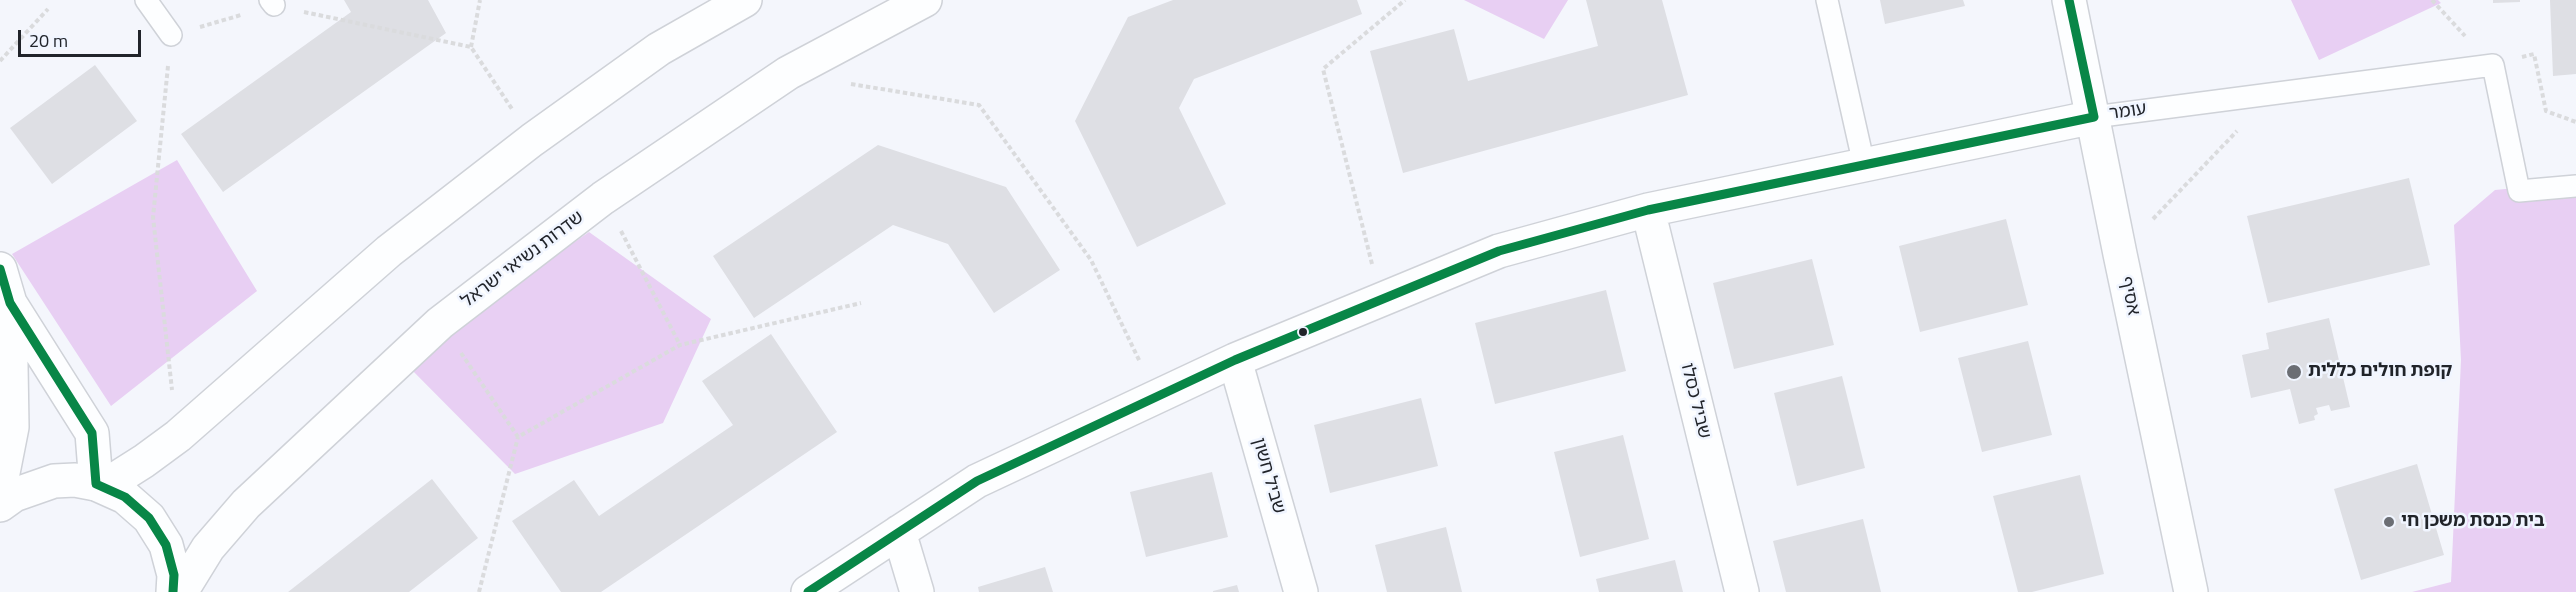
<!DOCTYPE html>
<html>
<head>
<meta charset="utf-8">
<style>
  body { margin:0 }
  #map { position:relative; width:2576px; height:592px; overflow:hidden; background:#f4f6fc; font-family:"Titillium Web",sans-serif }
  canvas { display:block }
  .scale { position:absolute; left:18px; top:30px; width:123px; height:27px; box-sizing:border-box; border:3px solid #21242a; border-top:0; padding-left:8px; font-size:18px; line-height:21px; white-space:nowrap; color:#21242a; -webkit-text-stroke:4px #f0f5ff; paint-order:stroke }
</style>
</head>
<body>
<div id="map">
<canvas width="2576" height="592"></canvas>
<div class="scale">20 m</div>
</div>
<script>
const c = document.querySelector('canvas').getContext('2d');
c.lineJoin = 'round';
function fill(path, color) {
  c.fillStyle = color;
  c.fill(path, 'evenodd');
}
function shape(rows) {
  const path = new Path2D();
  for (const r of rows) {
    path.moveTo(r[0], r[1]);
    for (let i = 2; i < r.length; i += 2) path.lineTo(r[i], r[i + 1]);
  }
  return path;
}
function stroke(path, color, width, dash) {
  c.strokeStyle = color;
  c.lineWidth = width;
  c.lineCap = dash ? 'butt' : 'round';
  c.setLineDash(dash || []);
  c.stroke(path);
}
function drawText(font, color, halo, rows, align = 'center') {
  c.font = font + ' "Titillium Web","Noto Sans Hebrew",sans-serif';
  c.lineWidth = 5;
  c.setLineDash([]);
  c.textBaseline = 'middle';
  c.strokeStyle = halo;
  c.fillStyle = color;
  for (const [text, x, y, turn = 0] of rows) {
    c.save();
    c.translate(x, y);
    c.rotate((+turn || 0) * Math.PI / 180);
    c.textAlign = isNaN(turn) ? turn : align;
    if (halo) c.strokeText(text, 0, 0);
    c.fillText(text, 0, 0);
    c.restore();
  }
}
fill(shape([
  [1464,0,1568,0,1544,39],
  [2291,0,2438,0,2441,3,2319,60],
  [177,160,257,291,111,406,12,254],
  [2576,182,2576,592,2412,592,2451,582,2461,360,2454,225,2495,190],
  [589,232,711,319,663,423,515,474,403,361]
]), '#e8cff3');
fill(shape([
  [344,0,428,0,446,33,223,192,181,134,351,12],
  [1173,0,1357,0,1362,14,1194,79,1179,108,1226,204,1137,247,1075,121,1128,17],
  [1586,0,1662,0,1688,95,1403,173,1370,51,1454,29,1468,81,1598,46],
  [1880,0,1963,0,1965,6,1885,24],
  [2493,0,2520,0,2520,2,2493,3],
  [2550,0,2576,0,2576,74,2553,76],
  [95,65,137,121,52,184,10,128],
  [878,145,1006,187,1060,270,994,313,948,244,893,225,754,318,713,256],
  [2409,178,2430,265,2268,303,2247,216],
  [2006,219,2028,305,1920,332,1899,246],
  [1812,259,1834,345,1734,369,1713,283],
  [1606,290,1626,371,1495,404,1475,323],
  [2329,318,2350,407,2331,411,2329,405,2316,408,2318,414,2314,416,2315,420,2299,424,2290,389,2251,398,2242,355,2269,349,2266,333],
  [771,334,837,432,601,592,561,592,512,521,574,480,599,516,733,425,702,381],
  [2028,341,2052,435,1982,452,1958,358],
  [1842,376,1865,468,1797,486,1774,393],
  [1421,398,1438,466,1330,493,1314,425],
  [1623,435,1649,539,1580,557,1554,452],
  [2417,464,2444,555,2361,580,2334,489],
  [1212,472,1228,537,1146,557,1130,492],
  [2080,475,2104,574,2032,592,2018,592,1993,496],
  [432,479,478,538,409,592,288,592],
  [1863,519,1881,592,1786,592,1773,541],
  [1446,527,1462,592,1387,592,1375,545],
  [1675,560,1683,592,1599,592,1596,579],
  [1045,567,1053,592,979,592,978,587],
  [1237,585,1239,592,1213,592,1213,591]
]), '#dedfe4');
const lane = shape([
  [146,0,171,35],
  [270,0,274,5],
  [1827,0,1864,165],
  [2094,117,2493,65,2519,191,2576,186]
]);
const street = shape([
  [2069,0,2120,254,2191,592],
  [1648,210,1742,592],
  [0,269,10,303,12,427,0,488],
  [10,303,92,433,96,484],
  [1235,360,1301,592],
  [899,532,917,592],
  [808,592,977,481,1235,360,1499,251,1648,210,2094,117]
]);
const secondary = shape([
  [103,487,144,461,178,436,389,251,532,140,659,49,745,0],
  [0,505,14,495,54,481,75,480,96,484,125,497,149,518,166,545,174,575,173,592],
  [181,592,208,548,246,504,440,323,603,198,788,73,925,0]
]);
stroke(lane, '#cfd2d8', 24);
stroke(street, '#cfd2d8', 36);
stroke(secondary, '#cfd2d8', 36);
stroke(shape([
  [2432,0,2465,36],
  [304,12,471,47,512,109],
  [200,27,241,15],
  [471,47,480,0],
  [2522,57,2534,54,2546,111,2576,122],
  [0,61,48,9],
  [168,66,153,217,172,390],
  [851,84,979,105,1091,260,1140,362],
  [2153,219,2237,131],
  [621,231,680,345],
  [1372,264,1323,69,1405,0],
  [461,353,518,437,680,345,861,303],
  [479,592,518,437]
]), '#dadbdd', 4, [4.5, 3]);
stroke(lane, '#fdfeff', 21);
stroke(street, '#fdfeff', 33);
stroke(secondary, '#fdfeff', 33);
stroke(shape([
  [0,269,10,303,92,433,96,484,125,497,149,518,166,545,174,575,173,592],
  [808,592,977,481,1235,360,1499,251,1648,210,2094,117,2069,0]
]), '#088647', 9);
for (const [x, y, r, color] of [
  [1303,332,5,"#21242a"],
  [2294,372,8,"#6b6e74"],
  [2389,522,6,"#6b6e74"]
]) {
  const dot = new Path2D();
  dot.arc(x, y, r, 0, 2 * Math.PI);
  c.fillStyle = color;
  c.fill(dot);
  stroke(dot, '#f0f5ff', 2);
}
drawText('18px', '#21242a', '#f0f5ff', [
  ["עומר",2128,112,-8],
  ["שדרות נשיאי ישראל",523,260,-37],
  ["אסיף",2129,296,78],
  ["שביל כסלו",1695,401,76],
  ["שביל חשון",1268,476,74]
]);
drawText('bold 18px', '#21242a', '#f0f5ff', [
  ["קופת חולים כללית",2308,372],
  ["בית כנסת משכן חי",2401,522]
], 'left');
</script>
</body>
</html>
